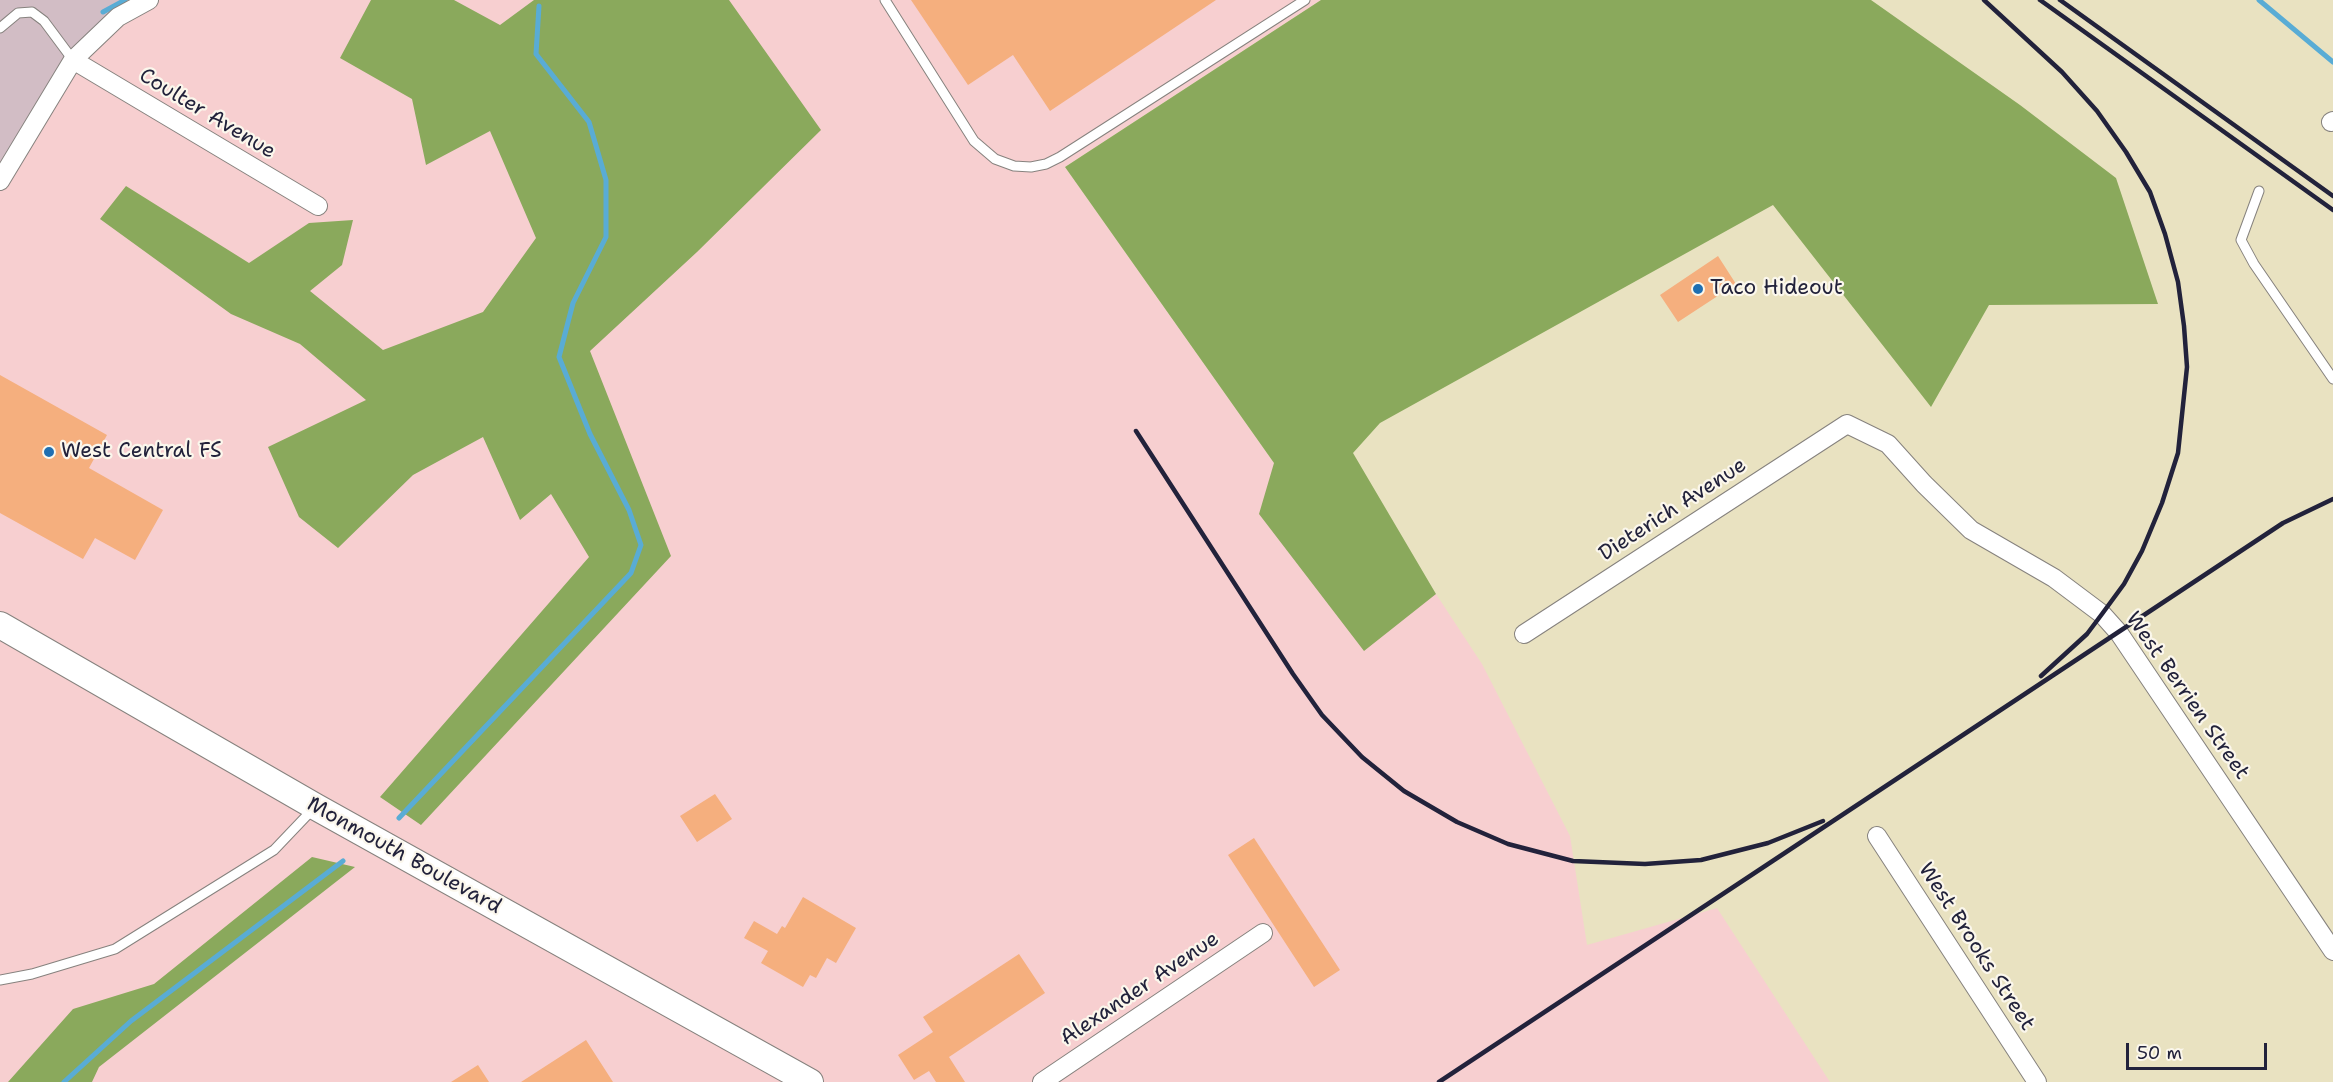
<!DOCTYPE html>
<html>
<head>
<meta charset="utf-8">
<style>
  body { margin:0 }
  #map { position:relative; width:2333px; height:1082px; overflow:hidden; background:#e9e2c1; font-family:"Shantell Sans",sans-serif }
  canvas { display:block }
  .scale { position:absolute; left:2126px; top:1043px; width:141px; height:27px; box-sizing:border-box; border:3px solid #22223b; border-top:0; padding-left:8px; font-size:18px; line-height:21px; white-space:nowrap; color:#22223b; -webkit-text-stroke:4px #fbf7ec; paint-order:stroke }
</style>
</head>
<body>
<div id="map">
<canvas width="2333" height="1082"></canvas>
<div class="scale">50 m</div>
</div>
<script>
const c = document.querySelector('canvas').getContext('2d');
c.lineJoin = 'round';
function fill(path, color) {
  c.fillStyle = color;
  c.fill(path, 'evenodd');
}
function shape(rows) {
  const path = new Path2D();
  for (const r of rows) {
    path.moveTo(r[0], r[1]);
    for (let i = 2; i < r.length; i += 2) path.lineTo(r[i], r[i + 1]);
  }
  return path;
}
function stroke(path, color, width, dash) {
  c.strokeStyle = color;
  c.lineWidth = width;
  c.lineCap = dash ? 'butt' : 'round';
  c.setLineDash(dash || []);
  c.stroke(path);
}
function drawText(font, color, halo, rows, align = 'center') {
  c.font = font + ' "Shantell Sans",sans-serif';
  c.lineWidth = 4.5;
  c.setLineDash([]);
  c.textBaseline = 'middle';
  c.strokeStyle = halo;
  c.fillStyle = color;
  for (const [text, x, y, turn = 0] of rows) {
    c.save();
    c.translate(x, y);
    c.rotate((+turn || 0) * Math.PI / 180);
    c.textAlign = isNaN(turn) ? turn : align;
    if (halo) c.strokeText(text, 0, 0);
    c.fillText(text, 0, 0);
    c.restore();
  }
}
fill(shape([
  [149,0,1321,0,1065,167,1274,463,1436,594,1482,664,1570,836,1587,945,1717,908,1830,1082,0,1082,0,181,73,60]
]), '#f7cfd0');
fill(shape([
  [0,0,149,0,73,60,0,181]
]), '#d2bdc5');
fill(shape([
  [371,0,454,0,500,25,534,0,729,0,821,130,697,252,590,351,671,556,421,825,380,797,589,557,551,494,520,520,483,437,413,475,338,548,299,517,268,447,366,400,300,344,231,314,100,219,126,186,249,263,309,223,353,220,342,265,310,291,383,350,483,312,536,238,490,131,426,165,412,99,340,58],
  [1321,0,1871,0,2020,105,2116,178,2158,304,1989,305,1931,407,1773,205,1380,423,1353,453,1436,594,1364,651,1259,514,1274,463,1065,167],
  [312,857,355,867,99,1067,92,1082,8,1082,73,1009,154,984]
]), '#8aa95c');
stroke(shape([
  [2259,0,2333,62],
  [103,12,125,0],
  [399,818,631,573,641,545,629,510,590,434,559,357,573,303,606,237,606,180,589,122,536,54,539,6],
  [64,1082,131,1021,343,861]
]), '#59acd5', 5);
fill(shape([
  [911,0,1216,0,1050,111,1013,55,968,85],
  [1718,256,1736,284,1678,322,1660,295],
  [0,375,107,435,89,468,163,510,135,560,95,538,83,559,0,513],
  [715,794,732,819,697,842,680,816],
  [1254,838,1340,970,1314,987,1228,855],
  [803,897,856,928,836,963,827,958,816,978,810,975,803,987,761,963,768,951,744,938,754,921,777,934,782,926,785,928],
  [1019,954,1045,993,949,1057,965,1082,936,1082,929,1071,914,1080,898,1055,933,1032,923,1017],
  [586,1040,613,1082,521,1082],
  [478,1065,489,1082,451,1082]
]), '#f5af7e');
const lane = shape([
  [885,0,974,141,995,159,1014,166,1031,167,1046,164,1060,157,1305,0],
  [0,28,18,13,32,12,44,21,73,60],
  [2259,191,2241,240,2254,264,2333,379],
  [0,980,32,974,115,949,274,850,314,808]
]);
const street = shape([
  [73,60,318,206],
  [2331,122,2333,121],
  [0,181,73,60,118,17,149,0],
  [1524,634,1847,424,1888,444,1924,484,1971,530,2054,578,2102,614,2119,633,2333,951],
  [1877,836,2037,1082],
  [1042,1082,1263,933]
]);
const secondary = shape([
  [0,625,316,807,810,1082]
]);
stroke(lane, '#86827e', 11);
stroke(street, '#86827e', 20);
stroke(secondary, '#86827e', 28);
stroke(lane, '#fff', 9);
stroke(street, '#fff', 18);
stroke(secondary, '#fff', 26);
stroke(shape([
  [1984,0,2062,72,2097,111,2126,152,2150,192,2165,234,2178,282,2184,326,2187,367,2178,453,2162,503,2142,551,2124,584,2102,614,2087,634,2041,676],
  [2040,0,2333,210],
  [2060,0,2333,196],
  [1136,431,1293,674,1322,715,1362,757,1404,791,1457,822,1508,844,1573,861,1645,864,1701,860,1768,843,1823,821],
  [1439,1082,2283,523,2333,499]
]), '#22223b', 4.5);
for (const [x, y, r, color] of [
  [1698,289,6,"#1f6fb2"],
  [49,452,6,"#1f6fb2"]
]) {
  const dot = new Path2D();
  dot.arc(x, y, r, 0, 2 * Math.PI);
  c.fillStyle = color;
  c.fill(dot);
  stroke(dot, '#fbf7ec', 2);
}
drawText('21px', '#22223b', '#fbf7ec', [
  ["Coulter Avenue",207,114,31],
  ["Dieterich Avenue",1673,510,-33],
  ["West Berrien Street",2187,696,55],
  ["Monmouth Boulevard",404,856,29],
  ["West Brooks Street",1976,947,57],
  ["Alexander Avenue",1140,989,-34]
]);
drawText('21px', '#22223b', '#fbf7ec', [
  ["Taco Hideout",1710,289],
  ["West Central FS",61,452]
], 'left');
</script>
</body>
</html>
